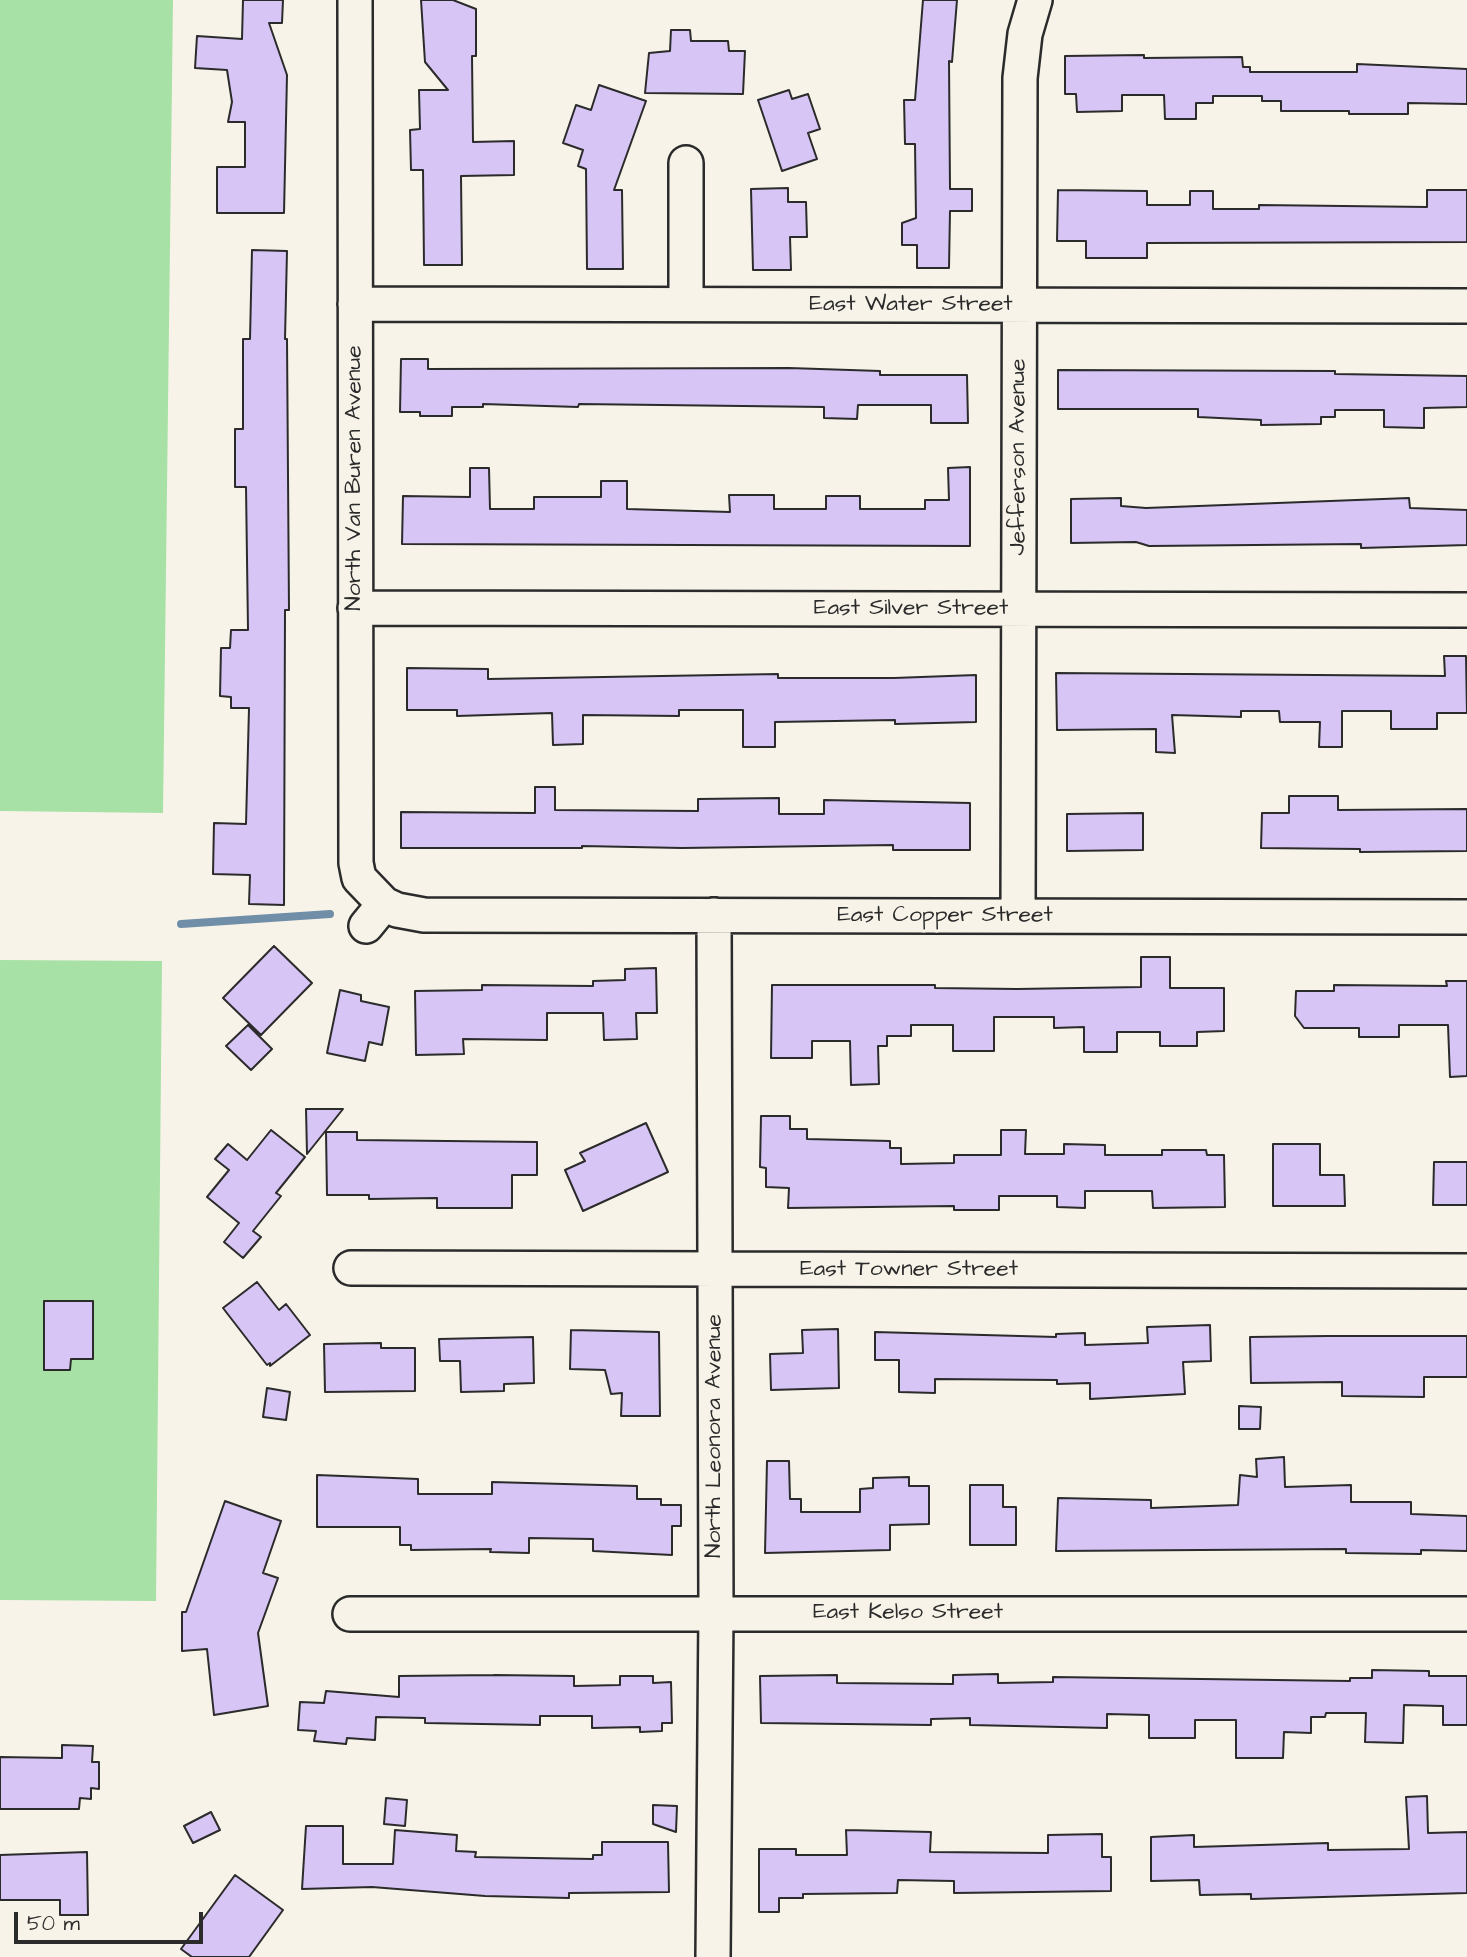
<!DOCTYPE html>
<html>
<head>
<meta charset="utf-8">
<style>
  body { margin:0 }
  #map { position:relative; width:1467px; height:1957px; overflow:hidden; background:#f7f3e8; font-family:"Architects Daughter",sans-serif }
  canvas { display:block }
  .scale { position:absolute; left:14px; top:1912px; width:189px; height:32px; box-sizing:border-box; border:4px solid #2b2b2b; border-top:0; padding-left:9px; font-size:21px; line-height:24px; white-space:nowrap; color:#2b2b2b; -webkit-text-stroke:5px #f7f3e8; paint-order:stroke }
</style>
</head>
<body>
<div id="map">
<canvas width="1467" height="1957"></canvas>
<div class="scale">50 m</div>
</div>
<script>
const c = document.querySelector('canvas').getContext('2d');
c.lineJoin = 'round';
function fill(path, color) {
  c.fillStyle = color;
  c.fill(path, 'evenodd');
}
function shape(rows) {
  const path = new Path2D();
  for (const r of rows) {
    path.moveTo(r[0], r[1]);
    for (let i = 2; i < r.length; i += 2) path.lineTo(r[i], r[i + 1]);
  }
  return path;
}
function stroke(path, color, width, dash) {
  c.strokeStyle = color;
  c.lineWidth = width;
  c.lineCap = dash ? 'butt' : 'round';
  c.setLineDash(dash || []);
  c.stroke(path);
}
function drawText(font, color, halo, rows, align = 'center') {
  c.font = font + ' "Architects Daughter",sans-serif';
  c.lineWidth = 6;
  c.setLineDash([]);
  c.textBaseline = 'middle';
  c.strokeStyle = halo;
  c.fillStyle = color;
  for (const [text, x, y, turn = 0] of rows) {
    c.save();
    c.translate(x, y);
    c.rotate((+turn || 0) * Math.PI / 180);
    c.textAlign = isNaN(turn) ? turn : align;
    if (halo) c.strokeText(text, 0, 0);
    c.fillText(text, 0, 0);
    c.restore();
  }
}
fill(shape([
  [0,0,173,0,163,813,0,811],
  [0,960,162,961,156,1601,0,1600]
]), '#a7e1a6');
stroke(shape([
  [181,924,330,914]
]), '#718ea8', 8);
const building = shape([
  [243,0,283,0,282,23,269,23,287,75,284,213,217,213,217,167,245,167,245,122,228,122,232,102,227,70,195,68,197,36,242,39,243,0],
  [421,0,453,0,476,9,476,56,472,56,473,142,514,141,514,175,461,176,462,265,424,265,423,170,411,170,410,130,420,129,419,90,448,90,425,62,421,0],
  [923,0,957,0,952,62,949,61,950,189,972,189,972,211,950,211,949,268,917,268,917,245,902,245,902,223,916,218,915,144,905,144,904,100,915,100,923,0],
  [671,30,690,30,691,41,728,41,729,51,745,51,743,94,645,93,649,53,670,51,671,30],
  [1144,55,1144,58,1242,57,1243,67,1250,67,1250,72,1357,72,1357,64,1467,69,1467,104,1408,103,1408,114,1349,114,1349,111,1281,111,1281,101,1262,101,1262,96,1213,96,1213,103,1196,103,1196,119,1165,119,1164,95,1122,95,1122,111,1077,112,1076,94,1065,94,1065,56,1144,55],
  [599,85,646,101,614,190,622,190,623,269,587,269,586,169,578,166,583,150,563,143,576,105,591,110,599,85],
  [789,90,792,99,808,94,820,129,808,133,817,159,782,171,758,100,789,90],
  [788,188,788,202,806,202,807,237,790,237,791,270,753,270,751,189,788,188],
  [1058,190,1147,191,1147,205,1190,205,1190,191,1213,191,1213,209,1259,209,1259,205,1427,207,1427,190,1467,190,1467,242,1147,243,1147,258,1086,258,1086,241,1057,241,1058,190],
  [252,250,287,251,285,339,287,339,289,610,285,610,284,905,249,904,250,875,213,874,214,823,246,824,249,708,231,708,231,697,220,696,221,648,230,648,231,630,248,630,246,487,235,487,235,429,243,429,243,339,250,339,252,250],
  [401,359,428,359,428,369,789,368,880,371,880,375,967,375,968,423,931,423,931,405,858,405,857,419,824,418,824,407,579,404,578,407,483,404,483,407,452,407,452,416,420,416,420,412,400,412,401,359],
  [1058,370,1335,371,1335,374,1467,376,1467,407,1424,408,1424,428,1384,427,1384,410,1335,410,1335,417,1321,417,1321,424,1261,425,1261,420,1198,417,1198,409,1058,409,1058,370],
  [970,467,970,546,402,544,403,496,470,497,470,468,489,468,490,509,534,509,534,497,601,497,601,481,627,481,627,509,730,512,729,495,774,495,774,509,826,509,826,496,860,496,860,509,925,509,925,500,949,500,948,468,970,467],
  [1121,498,1121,506,1146,508,1409,498,1410,508,1467,510,1467,545,1361,548,1361,544,1149,546,1136,542,1071,543,1071,499,1121,498],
  [1444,656,1466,656,1467,713,1437,713,1437,729,1391,729,1391,711,1342,711,1342,747,1319,747,1320,722,1280,722,1279,711,1241,711,1241,717,1172,715,1175,753,1156,752,1156,729,1057,730,1056,673,1445,676,1444,656],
  [407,668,488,669,488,679,778,674,778,678,894,678,976,675,976,722,895,724,895,720,775,722,775,747,743,747,743,710,679,710,679,716,583,715,583,744,553,745,552,713,457,716,457,710,407,710,407,668],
  [535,787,555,787,555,810,698,811,698,799,779,798,779,814,824,814,824,800,970,803,970,850,893,850,893,845,682,848,582,846,582,848,401,848,401,812,535,813,535,787],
  [1289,796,1338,796,1338,810,1467,809,1467,851,1360,852,1360,849,1261,848,1262,813,1289,813,1289,796],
  [1143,813,1143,850,1067,851,1067,814,1143,813],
  [274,946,312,983,261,1035,223,998,274,946],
  [1141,957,1170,957,1170,988,1224,988,1224,1031,1197,1032,1197,1046,1160,1046,1160,1032,1117,1032,1117,1052,1084,1052,1084,1027,1054,1028,1054,1017,994,1017,994,1051,953,1051,953,1025,911,1025,911,1036,887,1036,887,1046,878,1046,879,1084,851,1085,850,1041,812,1041,812,1058,771,1058,772,985,935,985,935,988,1017,989,1141,987,1141,957],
  [656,968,657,1013,636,1013,637,1039,604,1040,603,1013,547,1013,547,1040,463,1039,464,1054,416,1055,415,991,482,990,482,985,593,986,593,981,625,980,625,969,656,968],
  [1446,981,1467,981,1467,1076,1450,1077,1448,1025,1399,1025,1399,1037,1359,1037,1359,1028,1304,1028,1295,1016,1296,991,1334,991,1334,985,1447,986,1446,981],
  [340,990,361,995,361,1001,389,1007,382,1045,369,1042,365,1061,327,1053,340,990],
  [248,1025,272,1049,251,1070,226,1046,248,1025],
  [306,1109,343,1109,307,1154,306,1109],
  [761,1116,790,1116,790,1129,807,1129,807,1139,890,1141,890,1148,901,1148,901,1164,954,1163,954,1155,1001,1155,1001,1130,1026,1130,1025,1154,1064,1154,1064,1144,1105,1145,1105,1155,1162,1155,1162,1150,1206,1150,1207,1155,1224,1155,1225,1207,1153,1208,1152,1191,1085,1191,1085,1208,1057,1207,1057,1196,999,1196,999,1210,954,1210,954,1206,788,1208,789,1188,766,1187,766,1168,760,1167,761,1116],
  [646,1123,668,1172,583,1211,565,1170,585,1161,580,1153,646,1123],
  [271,1130,305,1157,276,1193,281,1196,253,1231,261,1237,243,1258,224,1242,239,1223,207,1197,229,1170,215,1159,228,1144,247,1160,271,1130],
  [326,1132,357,1132,357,1140,537,1142,537,1175,512,1175,512,1208,437,1208,437,1198,369,1199,369,1195,327,1195,326,1132],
  [1273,1144,1320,1144,1320,1175,1344,1175,1345,1206,1273,1206,1273,1144],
  [1434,1162,1467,1162,1467,1205,1433,1205,1434,1162],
  [257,1282,279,1310,286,1304,310,1335,270,1366,270,1363,267,1365,223,1308,257,1282],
  [44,1301,93,1301,93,1359,71,1359,70,1370,44,1370,44,1301],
  [1210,1325,1211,1361,1183,1362,1185,1394,1090,1399,1090,1383,1057,1384,1057,1380,935,1379,935,1393,899,1392,899,1360,875,1360,875,1332,1056,1337,1056,1334,1085,1333,1085,1345,1148,1343,1147,1327,1210,1325],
  [838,1329,839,1388,771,1390,770,1354,803,1353,802,1330,838,1329],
  [571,1330,659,1332,660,1416,621,1416,622,1393,611,1394,605,1370,570,1369,571,1330],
  [1327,1336,1467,1336,1467,1377,1424,1377,1424,1397,1342,1396,1342,1382,1251,1383,1250,1337,1327,1336],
  [533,1337,534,1383,504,1384,504,1391,461,1392,460,1361,440,1361,439,1339,533,1337],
  [381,1343,381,1348,415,1348,415,1391,325,1392,324,1344,381,1343],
  [267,1388,290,1392,286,1420,263,1417,267,1388],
  [1239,1406,1261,1407,1260,1429,1239,1429,1239,1406],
  [1284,1457,1285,1487,1351,1485,1351,1502,1411,1502,1411,1514,1467,1516,1467,1551,1421,1550,1421,1554,1346,1553,1346,1549,1056,1551,1058,1498,1151,1500,1151,1508,1238,1505,1240,1475,1257,1477,1256,1459,1284,1457],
  [767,1461,789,1461,790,1499,801,1499,801,1512,860,1512,860,1489,873,1488,873,1478,909,1477,909,1486,929,1486,929,1524,890,1525,890,1550,765,1553,767,1461],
  [317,1475,418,1479,418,1494,492,1494,492,1482,637,1486,637,1499,661,1499,661,1505,681,1505,681,1526,672,1526,672,1555,593,1551,593,1539,529,1538,529,1553,490,1552,491,1549,411,1550,411,1545,400,1545,400,1527,317,1527,317,1475],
  [970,1485,1003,1485,1003,1507,1016,1507,1016,1545,970,1545,970,1485],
  [225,1501,281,1521,263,1573,278,1578,258,1633,268,1706,214,1715,207,1649,182,1651,182,1612,186,1612,225,1501],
  [1372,1670,1429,1671,1429,1676,1467,1676,1467,1725,1443,1725,1443,1706,1404,1705,1403,1743,1365,1742,1366,1713,1326,1713,1325,1717,1311,1717,1311,1733,1284,1732,1283,1758,1236,1758,1236,1720,1195,1720,1195,1738,1149,1738,1149,1715,1107,1714,1107,1728,970,1725,970,1718,931,1719,931,1725,761,1723,760,1676,837,1675,837,1683,953,1684,953,1675,998,1674,998,1683,1053,1682,1053,1677,1350,1681,1350,1678,1372,1678,1372,1670],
  [494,1675,574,1676,574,1686,620,1685,620,1676,653,1676,653,1683,671,1682,672,1723,662,1723,662,1731,640,1732,640,1727,592,1728,592,1716,540,1716,540,1725,425,1723,425,1718,376,1717,375,1740,347,1738,346,1744,314,1741,316,1731,298,1730,300,1702,324,1703,326,1691,399,1697,399,1676,494,1675],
  [62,1745,93,1746,92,1762,99,1762,99,1789,91,1788,91,1799,80,1798,79,1809,0,1809,0,1757,62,1758,62,1745],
  [1427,1796,1428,1833,1467,1832,1467,1893,1251,1899,1251,1894,1200,1895,1199,1880,1151,1881,1151,1837,1194,1835,1194,1847,1328,1843,1328,1850,1409,1849,1406,1797,1427,1796],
  [386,1798,407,1800,405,1826,384,1824,386,1798],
  [653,1805,677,1806,676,1832,653,1824,653,1805],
  [211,1812,220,1830,193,1843,184,1826,211,1812],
  [306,1826,343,1826,343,1864,393,1864,395,1830,457,1835,456,1851,476,1852,475,1857,593,1859,593,1855,602,1855,602,1842,668,1842,669,1892,569,1893,569,1898,485,1896,372,1887,302,1889,306,1826],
  [846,1830,931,1832,930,1852,1048,1853,1048,1835,1102,1834,1102,1857,1111,1857,1111,1891,954,1893,954,1881,898,1880,897,1893,803,1894,803,1898,779,1898,779,1912,759,1912,759,1849,796,1849,796,1855,847,1855,846,1830],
  [87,1852,88,1915,60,1915,60,1900,0,1900,0,1855,87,1852],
  [235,1875,283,1910,249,1957,192,1957,181,1949,235,1875]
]);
fill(building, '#d7c5f6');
stroke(building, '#2b2b2b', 2);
const minor = shape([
  [355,0,356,863,359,878,384,904,397,910,424,915,1467,917],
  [686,163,686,304],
  [355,304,1467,306],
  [355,608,1467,610],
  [1018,916,1020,78,1025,34,1035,0],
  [366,926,384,904],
  [351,1268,1467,1271],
  [350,1614,1467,1614],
  [713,1957,716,1612,714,915]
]);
stroke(minor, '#2b2b2b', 38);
stroke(minor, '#f7f3e8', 33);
drawText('23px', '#2b2b2b', '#f7f3e8', [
  ["East Water Street",911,305],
  ["Jefferson Avenue",1019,457,-90],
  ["North Van Buren Avenue",355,478,-90],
  ["East Silver Street",911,609],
  ["East Copper Street",945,916],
  ["East Towner Street",909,1270],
  ["North Leonora Avenue",715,1436,-90],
  ["East Kelso Street",908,1613]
]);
</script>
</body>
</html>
